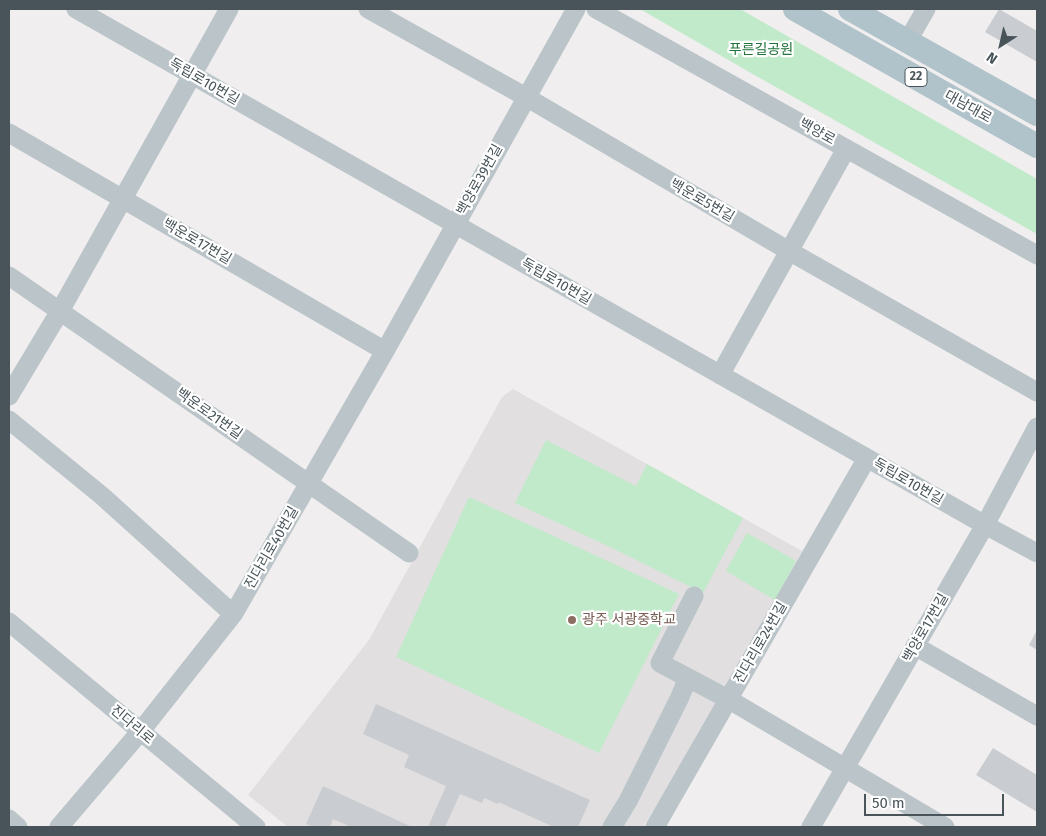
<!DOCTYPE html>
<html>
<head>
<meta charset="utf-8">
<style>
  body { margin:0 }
  #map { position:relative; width:1046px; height:836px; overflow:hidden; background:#f0eeee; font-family:"Fira Sans",sans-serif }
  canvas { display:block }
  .frame { position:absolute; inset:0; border:10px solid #485459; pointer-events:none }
  .north { position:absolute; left:976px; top:20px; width:50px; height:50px; -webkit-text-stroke:4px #fff; paint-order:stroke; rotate:215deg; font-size:14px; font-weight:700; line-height:20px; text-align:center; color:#485459 }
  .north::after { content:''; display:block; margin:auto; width:18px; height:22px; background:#485459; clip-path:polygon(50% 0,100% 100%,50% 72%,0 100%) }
  .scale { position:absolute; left:864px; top:794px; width:140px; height:22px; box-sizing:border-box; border:2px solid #485459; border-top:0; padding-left:6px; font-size:15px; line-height:18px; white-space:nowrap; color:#485459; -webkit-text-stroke:4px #fff; paint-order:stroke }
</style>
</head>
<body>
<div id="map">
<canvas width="1046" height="836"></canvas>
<div class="frame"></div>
<div class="north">N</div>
<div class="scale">50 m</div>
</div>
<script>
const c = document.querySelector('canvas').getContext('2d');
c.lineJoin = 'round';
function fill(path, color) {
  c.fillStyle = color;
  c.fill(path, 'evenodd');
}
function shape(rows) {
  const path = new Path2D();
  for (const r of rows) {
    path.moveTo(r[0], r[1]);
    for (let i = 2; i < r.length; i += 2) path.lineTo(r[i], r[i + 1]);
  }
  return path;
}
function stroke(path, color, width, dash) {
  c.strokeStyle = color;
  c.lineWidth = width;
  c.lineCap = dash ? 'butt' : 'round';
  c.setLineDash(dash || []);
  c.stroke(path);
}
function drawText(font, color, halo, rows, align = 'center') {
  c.font = font + ' "Fira Sans","Noto Sans KR",sans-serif';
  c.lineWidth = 4.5;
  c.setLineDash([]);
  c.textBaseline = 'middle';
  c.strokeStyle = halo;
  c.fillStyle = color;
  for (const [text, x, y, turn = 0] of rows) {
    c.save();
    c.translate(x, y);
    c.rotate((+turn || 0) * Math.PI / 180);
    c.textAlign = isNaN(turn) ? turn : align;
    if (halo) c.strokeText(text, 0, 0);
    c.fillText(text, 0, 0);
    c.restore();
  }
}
fill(shape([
  [513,389,802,551,714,712,643,827,288,827,248,795,369,640,502,397]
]), '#e1dfdf');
fill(shape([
  [640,9,740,9,1037,179,1037,234,751,73],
  [546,440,636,486,647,464,743,518,703,593,608,546,515,503],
  [469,497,679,594,599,753,396,657],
  [747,533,796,561,775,600,726,571]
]), '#c0eac9');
fill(shape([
  [999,9,1037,31,1037,62,985,32],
  [1037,630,1037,650,1029,645],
  [376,704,590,800,578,827,554,827,498,802,498,804,484,798,482,803,460,794,445,827,428,827,446,786,404,767,409,755,363,734],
  [993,748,1037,775,1037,812,976,775],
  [323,786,412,827,351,827,333,819,330,827,314,827,306,824]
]), '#c9ccd0');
stroke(shape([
  [76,9,985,525,1037,553],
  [368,9,526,97,789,251,1037,392],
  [596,9,1037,255],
  [907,42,926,9],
  [9,133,385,351],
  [9,276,409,553],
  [720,375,846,149],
  [9,396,60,311,229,9],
  [9,420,101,495,233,614],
  [694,596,660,663,728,699,945,827],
  [9,622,256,827],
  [915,646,1037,716],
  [9,819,18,827],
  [59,827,140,732,234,613,385,351,576,9],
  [612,827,628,801,679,699,688,678],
  [655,827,867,458],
  [811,827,985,525,1037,427]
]), '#bac4c9', 19);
stroke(shape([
  [795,9,1037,146],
  [850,9,1037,114]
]), '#b0c2ca', 24);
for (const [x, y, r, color] of [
  [572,620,5,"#8d6e63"]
]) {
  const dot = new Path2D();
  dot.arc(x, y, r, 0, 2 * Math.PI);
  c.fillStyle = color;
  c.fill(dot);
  stroke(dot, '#fff', 2);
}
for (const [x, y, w] of [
  [916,77,22]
]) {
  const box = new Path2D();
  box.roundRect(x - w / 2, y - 9.5, w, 19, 4);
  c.fillStyle = '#fff';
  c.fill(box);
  stroke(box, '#485459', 1);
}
drawText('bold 12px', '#485459', null, [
  ["22",916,77]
]);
drawText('14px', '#20723b', '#fff', [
  ["푸른길공원",761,50]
]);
drawText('14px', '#485459', '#fff', [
  ["독립로10번길",204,82,30],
  ["대남대로",968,107,29],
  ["백양로",817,132,29],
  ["백양로39번길",480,180,-61],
  ["백운로5번길",702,201,30],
  ["백운로17번길",197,242,30],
  ["독립로10번길",556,282,30],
  ["백운로21번길",209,414,35],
  ["독립로10번길",908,482,30],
  ["진다리로40번길",272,548,-60],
  ["백양로17번길",926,628,-60],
  ["진다리로24번길",761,643,-60],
  ["진다리로",132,725,40]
]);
drawText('14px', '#785e54', '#fff', [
  ["광주 서광중학교",582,620]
], 'left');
</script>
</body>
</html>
